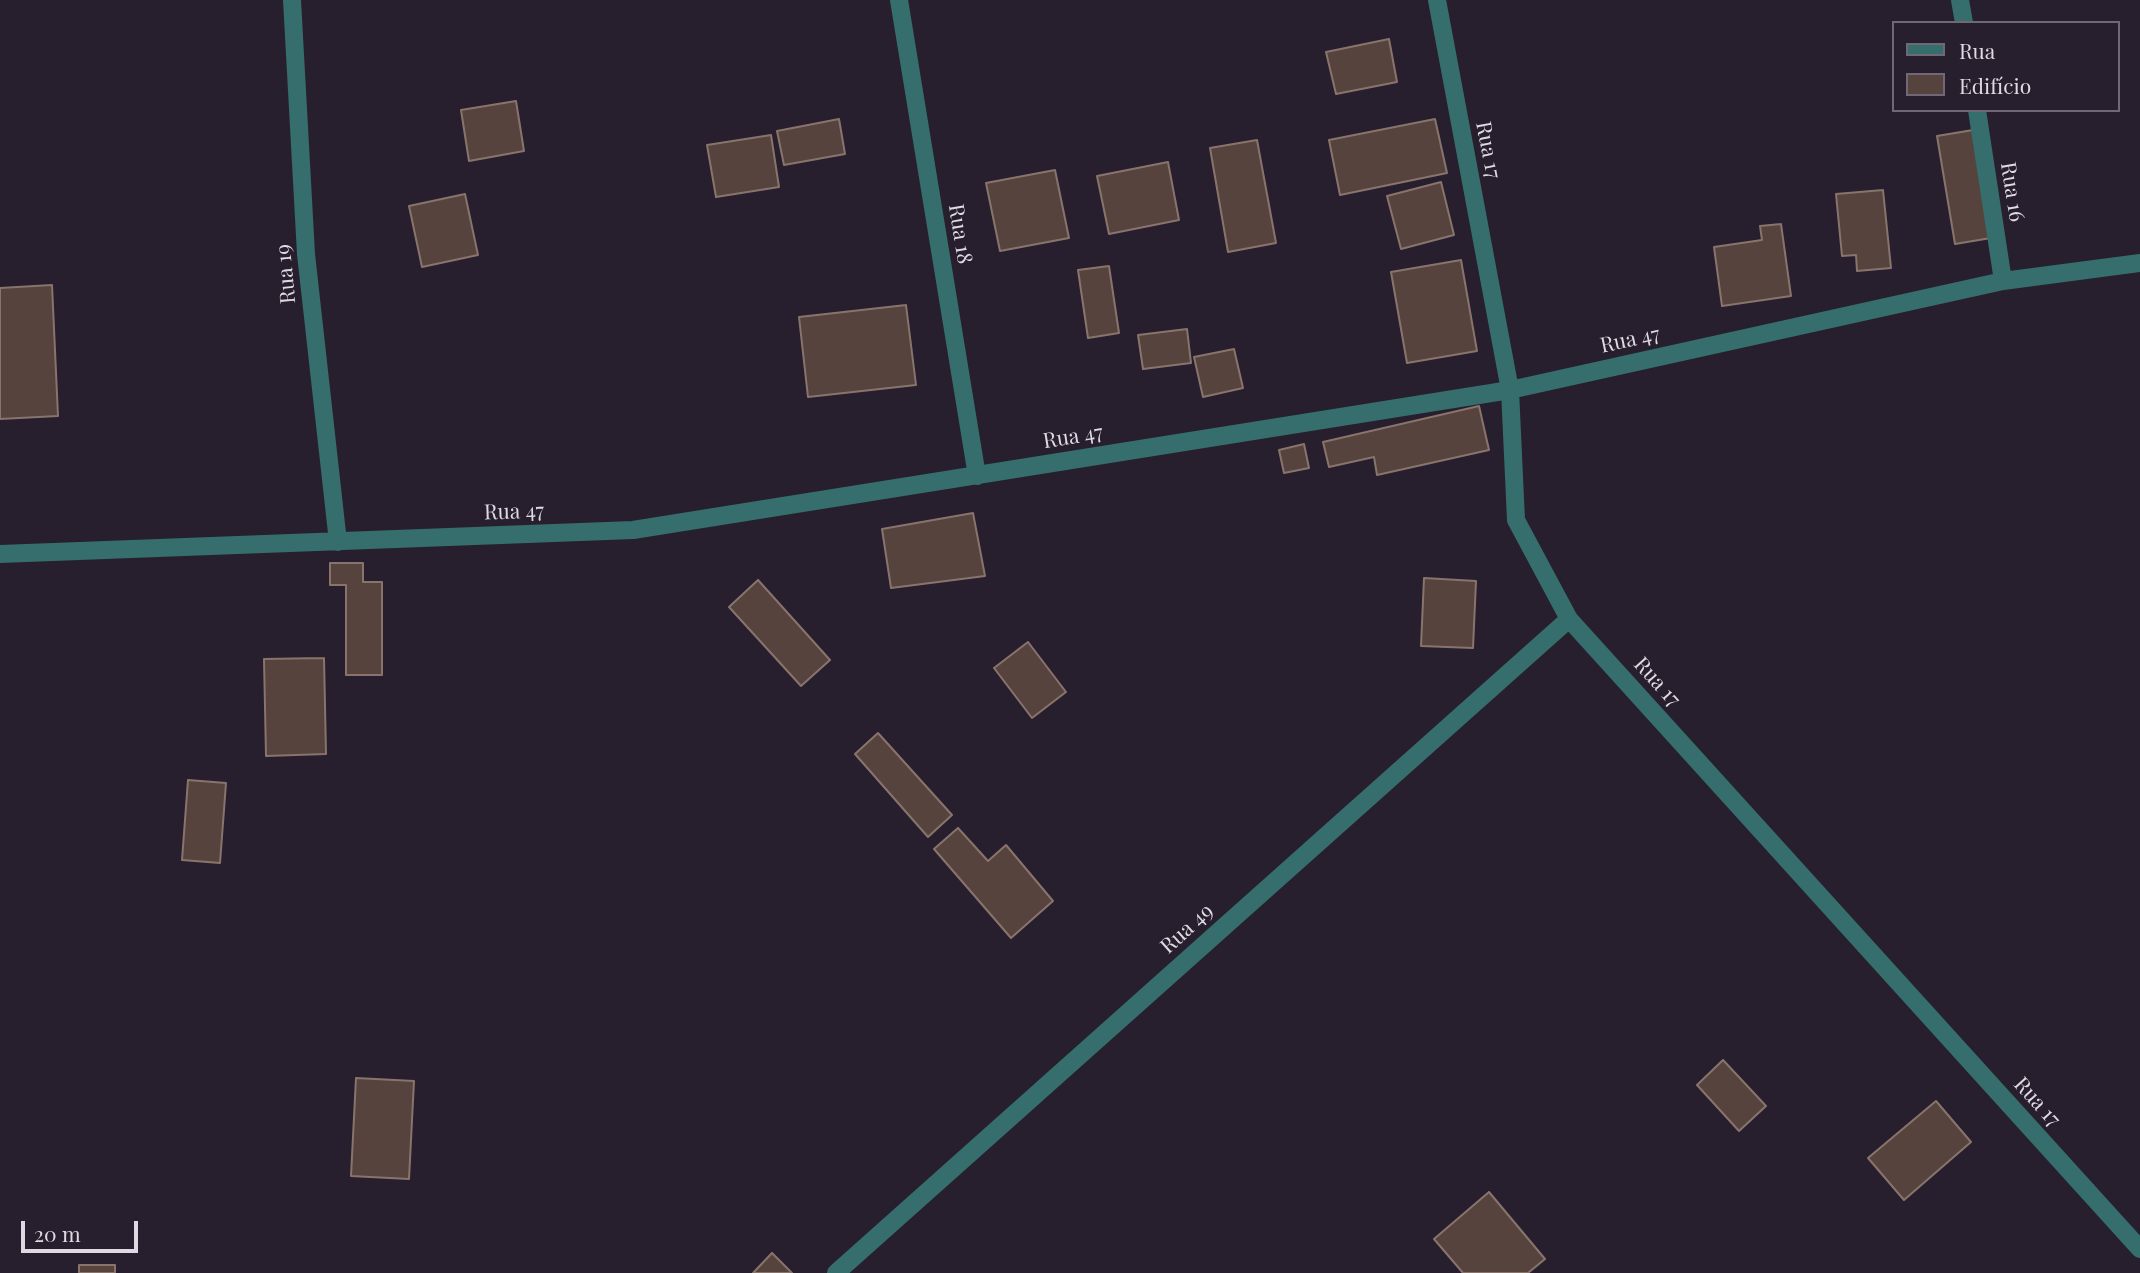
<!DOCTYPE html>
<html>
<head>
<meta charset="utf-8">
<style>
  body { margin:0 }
  #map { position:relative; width:2140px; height:1273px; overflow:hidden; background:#271f2d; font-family:"Playfair Display",serif }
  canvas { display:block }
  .legend { position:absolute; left:1892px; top:21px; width:228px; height:91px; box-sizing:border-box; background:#271f2d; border:2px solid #706975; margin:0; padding:9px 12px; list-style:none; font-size:21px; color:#ded9e2 }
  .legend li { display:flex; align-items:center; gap:14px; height:35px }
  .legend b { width:35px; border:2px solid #706975 }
  .scale { position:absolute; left:21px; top:1221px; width:117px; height:32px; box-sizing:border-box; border:4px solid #ded9e2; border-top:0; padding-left:9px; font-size:21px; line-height:24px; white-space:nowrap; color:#ded9e2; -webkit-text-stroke:5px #271f2d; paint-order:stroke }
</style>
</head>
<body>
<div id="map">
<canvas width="2140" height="1273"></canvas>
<ul class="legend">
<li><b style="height:9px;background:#356e6d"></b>Rua</li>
<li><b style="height:19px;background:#56433d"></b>Edifício</li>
</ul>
<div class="scale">20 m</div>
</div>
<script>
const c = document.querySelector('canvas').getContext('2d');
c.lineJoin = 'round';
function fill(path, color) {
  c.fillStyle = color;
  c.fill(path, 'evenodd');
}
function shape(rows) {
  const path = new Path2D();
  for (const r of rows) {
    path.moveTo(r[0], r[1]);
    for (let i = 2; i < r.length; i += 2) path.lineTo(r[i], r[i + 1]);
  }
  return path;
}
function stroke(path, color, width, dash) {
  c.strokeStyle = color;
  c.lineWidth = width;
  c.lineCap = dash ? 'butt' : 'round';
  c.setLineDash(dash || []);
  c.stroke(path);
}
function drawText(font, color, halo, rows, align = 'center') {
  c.font = font + ' "Playfair Display",serif';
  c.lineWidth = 5;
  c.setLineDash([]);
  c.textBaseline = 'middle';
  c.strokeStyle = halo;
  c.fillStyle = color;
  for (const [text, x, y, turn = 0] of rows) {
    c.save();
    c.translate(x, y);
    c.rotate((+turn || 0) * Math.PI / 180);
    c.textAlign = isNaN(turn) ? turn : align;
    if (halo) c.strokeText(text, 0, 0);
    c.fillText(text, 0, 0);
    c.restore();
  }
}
const building = shape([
  [1389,39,1397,82,1336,94,1326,52,1389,39],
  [516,101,524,151,469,161,461,110,516,101],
  [839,119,845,154,784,165,777,131,839,119],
  [1435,119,1447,173,1340,195,1329,140,1435,119],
  [1973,130,1991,238,1955,244,1937,136,1973,130],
  [771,135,779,187,716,197,707,145,771,135],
  [1257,140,1276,243,1228,252,1210,148,1257,140],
  [1168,162,1179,220,1109,234,1097,176,1168,162],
  [1055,170,1069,238,1000,251,986,183,1055,170],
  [1441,182,1454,235,1401,249,1387,196,1441,182],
  [1883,190,1891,268,1857,271,1856,255,1842,256,1836,194,1883,190],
  [465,194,478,255,422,267,409,206,465,194],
  [1781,224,1791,296,1722,306,1714,247,1762,240,1760,226,1781,224],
  [1461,260,1477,351,1407,363,1391,272,1461,260],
  [1109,266,1119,333,1088,338,1078,270,1109,266],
  [52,285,58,416,0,419,0,288,52,285],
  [906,305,916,385,808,397,799,317,906,305],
  [1187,329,1191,363,1143,369,1138,335,1187,329],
  [1234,349,1243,388,1203,397,1194,357,1234,349],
  [1479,406,1489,450,1377,475,1374,457,1329,467,1323,442,1479,406],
  [1304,444,1309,468,1284,473,1279,450,1304,444],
  [973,513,985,576,891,588,882,529,973,513],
  [330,563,363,563,363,582,382,582,382,675,346,675,346,585,330,585,330,563],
  [1424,578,1476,581,1473,648,1421,646,1424,578],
  [758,580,830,660,801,686,729,607,758,580],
  [1028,642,1066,692,1032,718,994,668,1028,642],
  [324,658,326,754,266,756,264,659,324,658],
  [878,733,952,815,928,837,855,754,878,733],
  [188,780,226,783,220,863,182,860,188,780],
  [958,828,988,861,1006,845,1053,901,1011,938,934,849,958,828],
  [1723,1060,1766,1106,1739,1131,1697,1085,1723,1060],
  [356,1078,414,1081,409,1179,351,1176,356,1078],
  [1936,1101,1971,1142,1904,1200,1868,1158,1936,1101],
  [1489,1192,1545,1259,1528,1273,1463,1273,1434,1239,1489,1192],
  [772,1253,792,1273,753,1273,772,1253],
  [79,1265,115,1265,115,1273,79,1273,79,1265]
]);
fill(building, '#56433d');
stroke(building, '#89746d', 2);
stroke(shape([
  [292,0,306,254,338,542],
  [899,0,977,476],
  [1437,0,1510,390,1516,520,1569,619,2140,1249],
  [1960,0,1964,23],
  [1977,110,2003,281],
  [0,554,633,530,1510,390,2003,281,2140,263],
  [836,1273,1569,619]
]), '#356e6d', 18);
drawText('21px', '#ded9e2', '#271f2d', [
  ["Rua 17",1488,150,79],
  ["Rua 16",2012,192,81],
  ["Rua 18",960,234,81],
  ["Rua 19",286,274,-95],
  ["Rua 47",1630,340,-12],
  ["Rua 47",1073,437,-9],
  ["Rua 47",514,512,-2],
  ["Rua 17",1657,682,48],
  ["Rua 49",1187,929,-42],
  ["Rua 17",2037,1102,48]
]);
</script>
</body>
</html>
